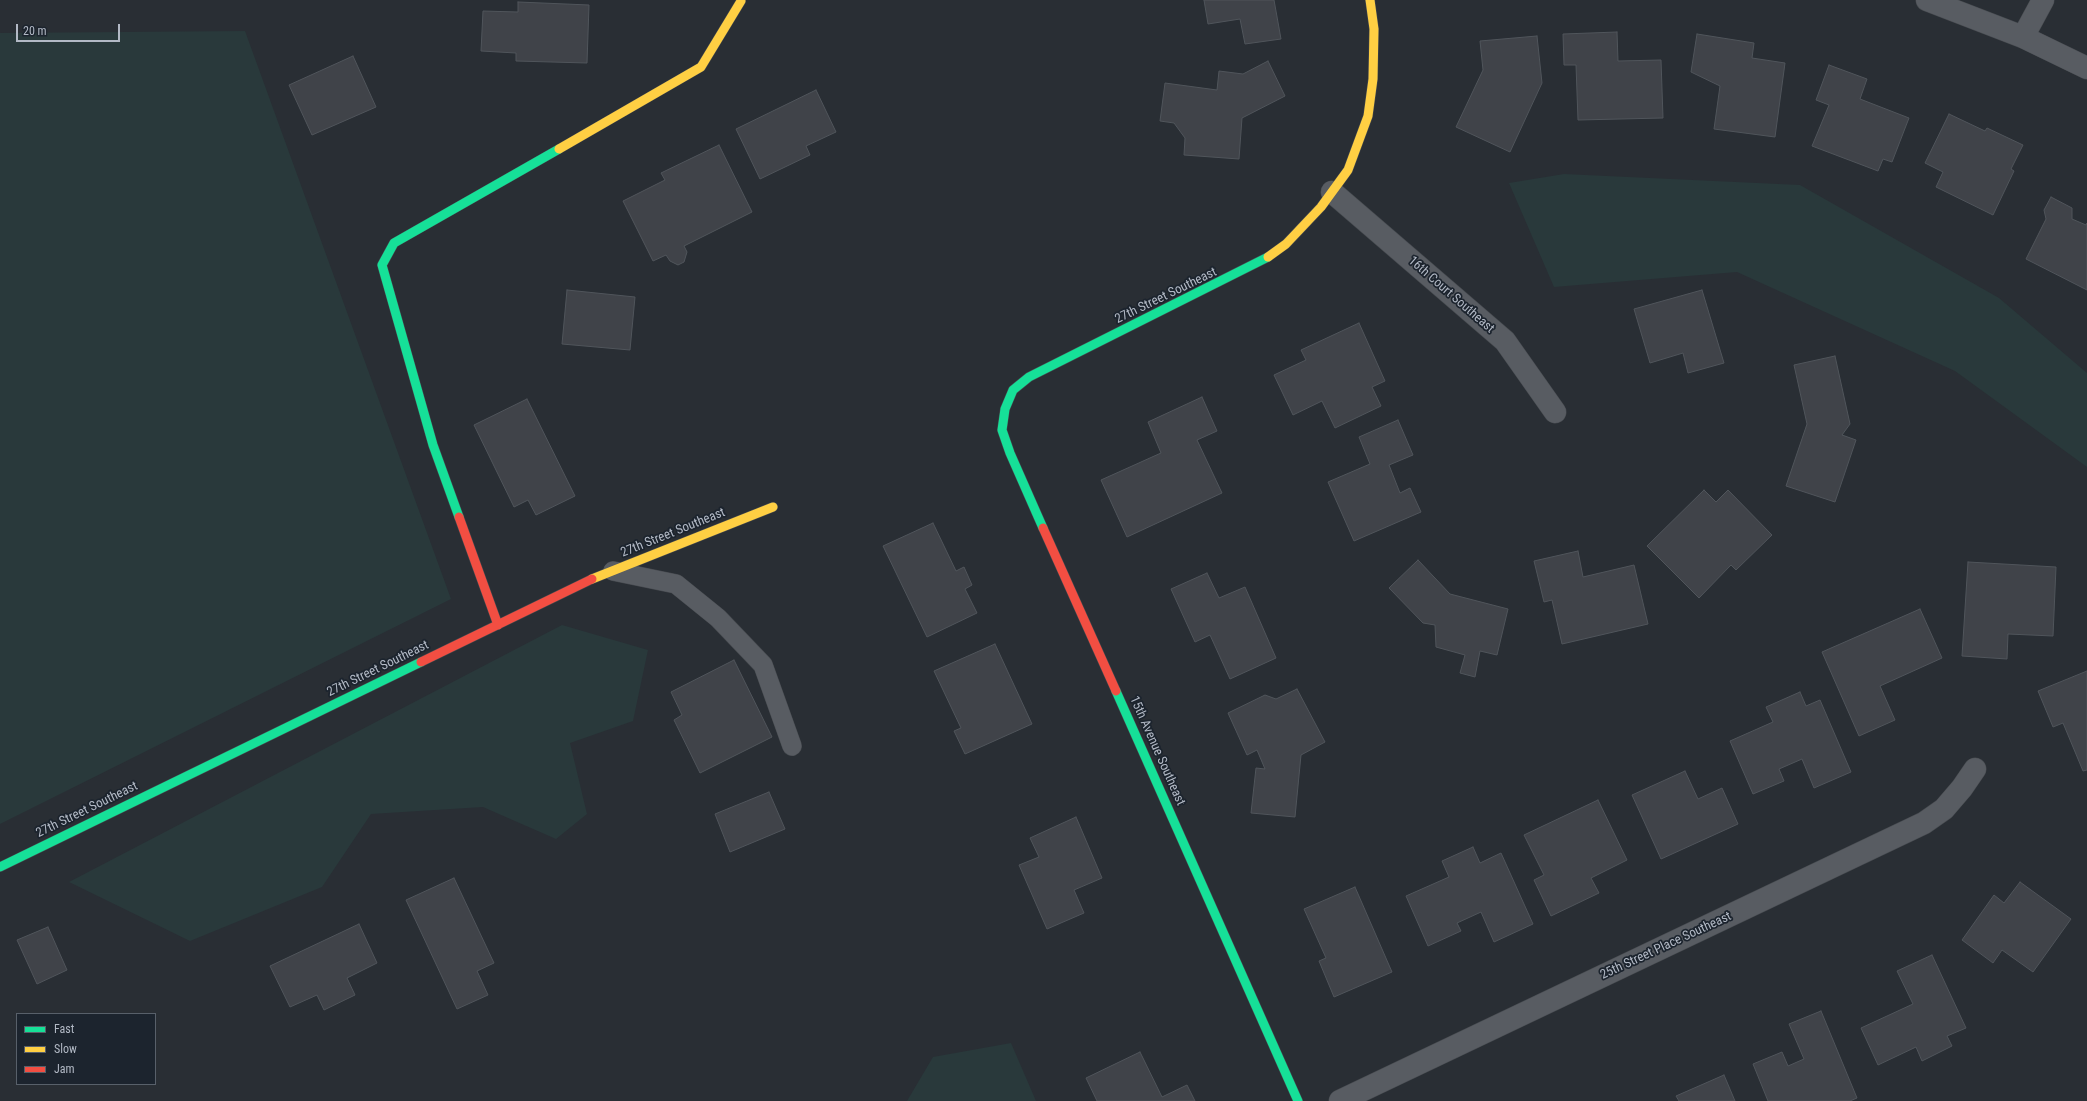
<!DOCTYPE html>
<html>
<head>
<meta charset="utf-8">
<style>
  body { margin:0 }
  #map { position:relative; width:2087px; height:1101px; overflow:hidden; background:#292e34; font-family:"Roboto Condensed",sans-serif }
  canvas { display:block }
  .legend { position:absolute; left:16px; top:1013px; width:140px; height:72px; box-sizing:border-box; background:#1c242e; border:1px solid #58606a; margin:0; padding:5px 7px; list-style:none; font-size:12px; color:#b2b9c5 }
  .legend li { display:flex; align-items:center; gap:8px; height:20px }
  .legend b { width:20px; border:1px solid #58606a }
  .scale { position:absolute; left:16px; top:24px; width:104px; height:18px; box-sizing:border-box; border:2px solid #b2b9c5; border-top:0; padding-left:5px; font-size:12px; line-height:14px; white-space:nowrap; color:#b2b9c5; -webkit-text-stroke:3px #1c242e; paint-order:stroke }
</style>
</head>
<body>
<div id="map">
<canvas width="2087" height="1101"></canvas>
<ul class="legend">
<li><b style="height:5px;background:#16e098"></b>Fast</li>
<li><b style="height:5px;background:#ffcf43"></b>Slow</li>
<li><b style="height:5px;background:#f24e42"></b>Jam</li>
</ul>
<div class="scale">20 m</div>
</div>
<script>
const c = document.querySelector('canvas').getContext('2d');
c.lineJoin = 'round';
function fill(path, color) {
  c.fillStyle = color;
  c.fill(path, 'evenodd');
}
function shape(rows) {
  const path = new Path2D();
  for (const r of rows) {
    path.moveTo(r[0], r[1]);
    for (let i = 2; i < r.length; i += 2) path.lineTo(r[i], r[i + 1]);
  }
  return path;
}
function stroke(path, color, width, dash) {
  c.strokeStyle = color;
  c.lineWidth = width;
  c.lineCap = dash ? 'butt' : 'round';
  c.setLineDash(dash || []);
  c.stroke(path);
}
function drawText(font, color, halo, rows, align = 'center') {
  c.font = font + ' "Roboto Condensed",sans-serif';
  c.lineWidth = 3.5;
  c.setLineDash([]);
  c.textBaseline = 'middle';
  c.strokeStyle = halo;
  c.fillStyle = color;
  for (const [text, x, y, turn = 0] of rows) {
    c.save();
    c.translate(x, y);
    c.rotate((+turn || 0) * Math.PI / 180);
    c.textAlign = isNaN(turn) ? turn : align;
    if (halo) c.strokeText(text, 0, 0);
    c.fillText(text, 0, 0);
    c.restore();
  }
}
fill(shape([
  [245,31,451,599,0,824,0,33],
  [1564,174,1800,185,1999,298,2087,373,2087,467,1955,371,1737,272,1554,287,1509,183],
  [562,625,648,650,633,721,570,743,587,814,556,839,483,807,371,814,322,887,190,941,69,882],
  [1011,1043,1036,1101,907,1101,933,1057]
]), '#29393b');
const building = shape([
  [1204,0,1274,0,1281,39,1245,44,1240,19,1208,24,1204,0],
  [518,2,589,5,587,63,516,61,516,53,481,51,483,11,518,12,518,2],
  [1617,32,1618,61,1661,60,1663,118,1578,120,1576,65,1564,65,1563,34,1617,32],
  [1697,34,1754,43,1752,58,1785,63,1775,137,1714,129,1720,86,1691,72,1697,34],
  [1537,36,1542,83,1510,152,1456,127,1483,70,1480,41,1537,36],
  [353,56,376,107,312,135,289,85,353,56],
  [1268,61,1285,96,1242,118,1239,159,1184,155,1185,138,1174,123,1160,121,1165,83,1217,90,1219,71,1243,74,1268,61],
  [1829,65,1867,79,1860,99,1909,118,1892,162,1883,159,1878,171,1812,146,1829,105,1816,100,1829,65],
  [816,90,836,132,806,146,810,155,760,179,736,129,816,90],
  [1949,114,1985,131,1987,128,2023,145,2011,169,2014,171,1993,215,1936,187,1943,172,1925,163,1949,114],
  [719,145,752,212,684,246,687,252,684,262,678,265,670,261,666,255,653,261,623,201,665,180,661,173,719,145],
  [2051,197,2072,208,2072,219,2086,225,2087,223,2087,290,2026,259,2046,219,2044,210,2051,197],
  [567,290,635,297,630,350,562,344,567,290],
  [1702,290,1724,363,1688,373,1683,353,1650,363,1634,309,1702,290],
  [1359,323,1385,381,1372,387,1381,406,1335,428,1322,401,1293,415,1274,375,1306,360,1301,350,1359,323],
  [1835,356,1850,424,1842,435,1856,440,1835,502,1786,486,1807,424,1794,365,1835,356],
  [1202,397,1217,431,1197,440,1222,493,1127,537,1101,480,1161,453,1148,422,1202,397],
  [527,399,575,496,536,515,528,500,514,507,474,425,527,399],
  [1398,420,1413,455,1389,465,1400,493,1410,488,1421,512,1354,541,1328,482,1370,464,1359,437,1398,420],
  [1704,490,1716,502,1728,490,1772,535,1736,570,1731,565,1699,598,1647,546,1704,490],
  [933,523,956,571,964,567,972,585,965,589,977,613,927,637,883,546,933,523],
  [1578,551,1583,577,1634,565,1648,624,1562,644,1552,600,1544,602,1534,561,1578,551],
  [1418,560,1450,594,1508,609,1497,655,1480,651,1475,677,1460,673,1465,655,1436,647,1435,625,1423,623,1389,588,1418,560],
  [1968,562,2056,567,2053,636,2008,634,2007,659,1962,656,1968,562],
  [1207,573,1219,598,1245,587,1276,658,1230,679,1210,635,1195,642,1171,589,1207,573],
  [1920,609,1942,658,1880,686,1895,720,1859,736,1822,652,1920,609],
  [995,644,1032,724,965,754,954,731,961,728,934,671,995,644],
  [734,660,772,737,700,773,674,720,682,715,671,692,734,660],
  [2087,671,2087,770,2083,771,2063,723,2053,727,2038,691,2087,671],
  [1297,689,1325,742,1301,755,1295,817,1251,813,1256,768,1265,769,1257,750,1247,755,1228,713,1265,695,1276,699,1297,689],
  [1800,692,1806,706,1820,700,1851,772,1814,788,1802,759,1779,769,1784,781,1753,794,1730,741,1773,722,1766,707,1800,692],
  [1685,771,1698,799,1722,788,1738,824,1661,859,1632,795,1685,771],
  [769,792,785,829,730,852,715,814,769,792],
  [1598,800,1627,860,1591,878,1599,893,1551,916,1534,880,1544,875,1524,835,1598,800],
  [1076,817,1102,878,1074,890,1084,913,1047,929,1019,865,1039,857,1030,838,1076,817],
  [1473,847,1480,863,1501,853,1533,924,1494,942,1481,912,1457,923,1461,931,1428,946,1406,896,1449,877,1442,861,1473,847],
  [454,878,494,963,477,971,488,995,457,1009,406,900,454,878],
  [2020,882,2071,919,2033,972,2002,950,1993,963,1962,940,1994,895,2004,903,2020,882],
  [1355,887,1392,972,1334,997,1319,961,1326,958,1304,909,1355,887],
  [359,924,377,963,347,978,355,995,324,1010,317,995,290,1007,270,966,359,924],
  [48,927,67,970,37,984,17,940,48,927],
  [1932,955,1966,1028,1947,1036,1952,1046,1922,1061,1916,1047,1878,1065,1861,1028,1913,1004,1897,971,1932,955],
  [1821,1011,1857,1098,1850,1101,1768,1101,1753,1064,1782,1052,1788,1066,1804,1059,1789,1024,1821,1011],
  [1140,1052,1162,1097,1187,1085,1195,1101,1097,1101,1086,1078,1140,1052],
  [1724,1075,1735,1101,1679,1101,1676,1096,1724,1075]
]);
fill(building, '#404349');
stroke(building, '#50555b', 1);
const lane = shape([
  [613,571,676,584,718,618,763,665,792,746]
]);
const street = shape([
  [1927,0,2023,37,2087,68],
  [2023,37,2043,0],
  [1332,192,1505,341,1555,412],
  [1340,1101,1924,823,1944,809,1962,788,1975,769]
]);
const fast = shape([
  [459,517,433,445,382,265,394,243,559,149],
  [1043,528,1010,453,1002,430,1005,409,1013,390,1029,377,1268,257],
  [1116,691,1298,1101],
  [0,867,421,662]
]);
const slow = shape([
  [559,149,701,67,741,1],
  [1268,257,1286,244,1321,207,1348,170,1368,116,1373,79,1374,29,1370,0],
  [592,579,773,507]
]);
const jam = shape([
  [459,517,498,625],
  [1043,528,1116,691],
  [421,662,592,579]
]);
stroke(lane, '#464a4f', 20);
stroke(street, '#464a4f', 23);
stroke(fast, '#464a4f', 10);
stroke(slow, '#464a4f', 10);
stroke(jam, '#464a4f', 10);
stroke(lane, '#585c62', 19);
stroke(street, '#585c62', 22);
stroke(fast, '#16e098', 9);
stroke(slow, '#ffcf43', 9);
stroke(jam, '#f24e42', 9);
drawText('13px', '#b2b9c5', '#1c242e', [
  ["16th Court Southeast",1451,295,41],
  ["27th Street Southeast",1166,296,-26],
  ["27th Street Southeast",673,533,-22],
  ["27th Street Southeast",378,669,-26],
  ["15th Avenue Southeast",1157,751,66],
  ["27th Street Southeast",87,810,-26],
  ["25th Street Place Southeast",1666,946,-25]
]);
</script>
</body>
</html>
